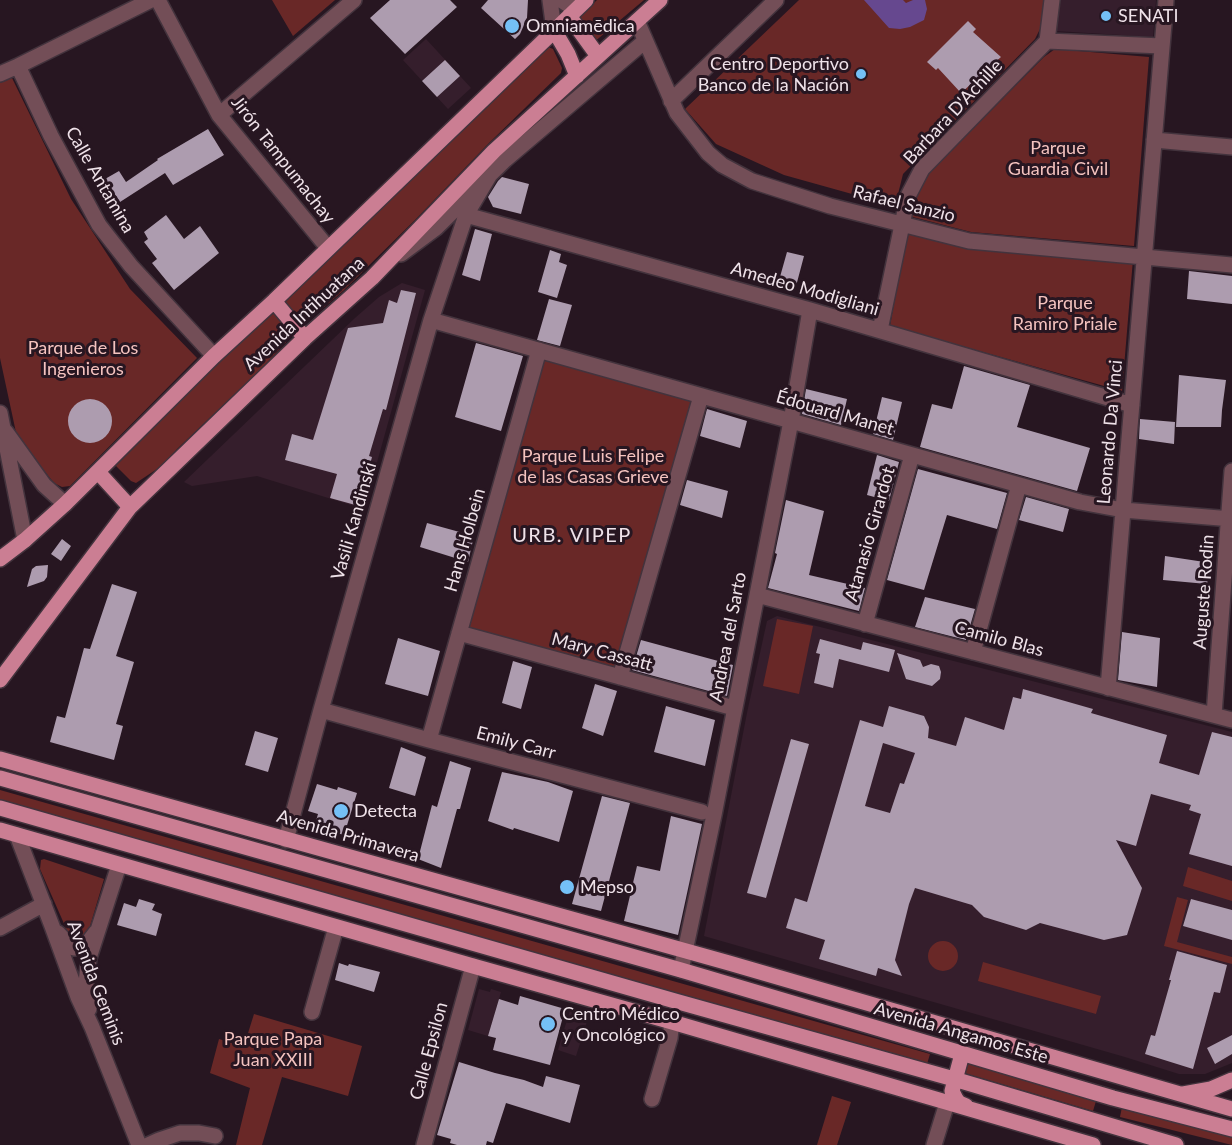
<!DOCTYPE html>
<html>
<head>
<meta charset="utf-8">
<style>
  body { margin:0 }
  canvas { display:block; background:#271621 }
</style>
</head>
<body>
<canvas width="1232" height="1145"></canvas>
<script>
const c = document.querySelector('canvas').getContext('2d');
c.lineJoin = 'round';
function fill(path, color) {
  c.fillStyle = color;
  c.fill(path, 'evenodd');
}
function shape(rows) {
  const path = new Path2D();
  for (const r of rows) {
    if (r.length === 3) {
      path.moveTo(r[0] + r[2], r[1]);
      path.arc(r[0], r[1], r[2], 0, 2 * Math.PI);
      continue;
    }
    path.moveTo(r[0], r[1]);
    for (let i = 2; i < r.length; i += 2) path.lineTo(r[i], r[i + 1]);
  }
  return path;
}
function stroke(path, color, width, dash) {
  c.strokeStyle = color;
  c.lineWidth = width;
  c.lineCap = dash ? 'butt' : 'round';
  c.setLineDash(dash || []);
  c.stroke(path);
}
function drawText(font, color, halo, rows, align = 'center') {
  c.font = font + ' Lato,sans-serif';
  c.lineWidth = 6;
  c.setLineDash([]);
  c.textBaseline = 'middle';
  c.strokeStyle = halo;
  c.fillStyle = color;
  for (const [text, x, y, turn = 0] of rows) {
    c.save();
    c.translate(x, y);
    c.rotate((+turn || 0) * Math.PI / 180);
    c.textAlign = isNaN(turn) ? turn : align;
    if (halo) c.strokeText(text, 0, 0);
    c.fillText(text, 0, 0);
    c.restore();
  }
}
fill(shape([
  [1061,0,1156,0,1153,37,1056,31],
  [426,39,471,88,448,109,403,60],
  [402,283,425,290,364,509,257,476,192,486,184,482,355,318,379,297],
  [777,616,1232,732,1232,1063,1205,1074,1179,1074,1125,1057,704,936,747,713,767,621],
  [479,989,490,992,491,989,501,992,488,1036,468,1030],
  [570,1010,589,1015,576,1056,558,1050]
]), '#351e2c');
fill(shape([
  [272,0,335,0,293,36],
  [597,0,644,0,593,43,578,19],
  [799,0,1046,0,1043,23,1035,39,903,174,895,206,784,175,716,144,685,109],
  [548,47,553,49,562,68,561,73,489,143,415,220,343,291,303,325,282,303],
  [1055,49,1149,57,1134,246,971,232,909,216,916,190,928,174,1044,57],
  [12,78,71,199,130,289,197,358,70,486,62,487,54,483,17,437,0,358,0,83],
  [907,229,1133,259,1122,391,890,326],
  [274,311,294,334,258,372,177,449,163,465,136,483,131,481,112,462,253,326],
  [542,358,695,399,616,671,464,629],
  [777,619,813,626,799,694,763,686],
  [0,790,930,1054,927,1064,0,801],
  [44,859,104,879,88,933,86,936,78,941,75,940,69,935,40,869,41,860],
  [1188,867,1232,881,1232,901,1183,886],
  [1177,897,1188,900,1177,942,1232,957,1232,964,1164,946],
  [943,956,15],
  [983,962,1101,996,1096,1014,978,981],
  [254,1014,362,1046,348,1096,282,1077,262,1145,236,1145,250,1088,210,1073,219,1039,244,1046],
  [967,1063,1096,1101,1093,1111,964,1073],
  [832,1096,851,1102,837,1145,817,1145],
  [1122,1107,1232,1136,1232,1145,1120,1117]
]), '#692827');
fill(shape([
  [864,0,903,0,906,3,913,0,925,0,927,9,924,20,910,27,900,29,889,28]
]), '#66488f');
fill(shape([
  [390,0,450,0,457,7,405,54,370,18],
  [488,0,528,0,527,18,520,34,515,39,481,8],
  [968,21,976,29,973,32,1001,57,961,93,938,68,936,70,927,62],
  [445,60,460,76,437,97,422,81],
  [208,129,224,155,173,185,165,173,120,202,114,193,105,197,98,183,119,171,126,182,158,160,157,159],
  [502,177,529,184,521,214,493,207,488,197,498,181],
  [166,215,184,239,200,226,219,253,174,290,152,263,157,259,144,242,148,239,144,232],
  [475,229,492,234,480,281,462,275],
  [550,250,561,254,559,262,567,265,557,298,538,292],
  [787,252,804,256,795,290,778,284],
  [1189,271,1232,276,1232,304,1187,299],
  [401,290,416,293,386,410,383,409,369,456,372,457,359,506,330,498,337,474,285,460,292,434,313,440,348,328,383,323,389,300,397,303],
  [549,299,572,305,560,346,537,340],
  [476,343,523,356,501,431,455,417],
  [964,366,1030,385,1017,427,1090,448,1077,491,920,447,932,404,952,409],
  [1179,375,1226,380,1222,410,1221,427,1176,427],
  [806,389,847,399,841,425,802,414],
  [882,397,902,402,893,440,873,434],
  [90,421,22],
  [707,409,747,421,740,448,700,436],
  [1140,419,1175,422,1174,444,1139,439],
  [877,455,899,462,889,501,867,495],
  [918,469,1007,493,997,529,947,515,924,590,887,580],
  [687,480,728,491,722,518,680,505],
  [1026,497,1069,509,1063,532,1019,520],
  [786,500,824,511,809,575,865,588,859,611,768,588,777,554,775,553],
  [427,523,474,536,468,562,420,547],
  [62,539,71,546,61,561,51,554],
  [1165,556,1211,563,1207,584,1163,580],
  [48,565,47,577,44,581,27,587,32,569,36,566],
  [112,584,137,592,116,656,134,662,116,724,123,726,114,760,50,742,57,716,65,718,84,648,90,649],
  [925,597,975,609,966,640,915,627],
  [1122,632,1160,638,1157,687,1118,680],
  [398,638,440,651,428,696,385,684],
  [820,639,861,650,863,642,895,650,889,672,839,659,833,688,814,683,820,654,816,653],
  [641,640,733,665,727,696,632,670],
  [897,653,920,660,923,667,931,664,939,666,941,672,940,679,932,686,906,679],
  [513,661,532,667,521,709,502,703],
  [595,684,617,691,603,736,582,728],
  [1023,689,1093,709,1091,713,1167,735,1159,763,1199,775,1212,732,1232,737,1232,866,1189,854,1201,814,1189,810,1191,805,1151,794,1136,846,1116,840,1142,888,1127,935,1104,940,1040,923,1026,930,984,917,972,905,915,888,909,904,895,960,902,976,878,968,876,976,819,959,825,940,786,928,795,898,807,902,860,720,883,727,889,706,924,716,929,727,928,738,956,746,965,717,1004,730,1013,697,1021,699],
  [883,743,915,753,904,784,900,783,890,813,865,806],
  [666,706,715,720,705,766,654,752],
  [255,731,278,738,268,772,245,765],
  [791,739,809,744,766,898,747,893],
  [401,747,426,757,415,796,389,788],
  [450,761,471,768,460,809,457,809,441,868,418,859,432,805,437,807],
  [502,772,548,782,573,791,559,842,514,828,513,830,488,821],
  [317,784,337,790,338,787,357,793,344,835,325,830,327,824,316,821,318,814,308,811],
  [602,796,630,803,601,911,572,904],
  [671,816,702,824,678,935,624,921,637,866,660,871],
  [139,899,155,904,152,910,162,914,156,936,117,925,124,903,136,907],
  [1191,899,1232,910,1232,940,1183,926],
  [1177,951,1227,965,1220,993,1214,992,1193,1069,1145,1054,1151,1035,1155,1036,1171,980,1169,980],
  [339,963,348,966,349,964,380,972,374,992,335,980],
  [520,996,565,1009,550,1065,493,1050,496,1038,488,1036,499,999,518,1005],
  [1232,1035,1232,1054,1215,1064,1207,1048],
  [459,1062,495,1073,524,1080,543,1087,546,1076,580,1085,570,1123,506,1103,493,1143,487,1141,486,1145,457,1145,450,1143,451,1139,437,1135]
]), '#ad9caf');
const minor = shape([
  [158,0,219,115,328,248],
  [550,0,554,30],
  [561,0,567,4,581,4],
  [637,21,677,113,708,153,722,165,752,181,830,206,969,241,1232,265],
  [1047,41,1162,46],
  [18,66,51,136,99,225,131,266,214,356],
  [0,74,18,66,151,0],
  [671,101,776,0],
  [219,115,354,0],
  [1154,140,1232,147],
  [466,215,810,310,1132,405],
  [401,254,436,228,505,160,645,41],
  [431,320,1080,502,1123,510,1232,519],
  [880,330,908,196,922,169,1047,41,1052,0],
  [0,413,25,540],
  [6,432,44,485,65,504],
  [757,595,1232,720],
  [865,624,912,455],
  [459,633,734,708],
  [973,652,1019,485],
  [620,677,701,396],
  [1108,688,1166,0],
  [321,710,429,740,702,812],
  [1214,715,1232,471],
  [429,740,539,350],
  [17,835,52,926,78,997,92,1027,139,1145],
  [286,840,321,710,431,320,466,215,491,173],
  [0,928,44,904],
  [58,933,70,946,74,948,81,947,86,945,96,932],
  [681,970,714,815,757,595,791,421,810,310],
  [89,1009,86,983,89,958,119,865],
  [312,1012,336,927],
  [652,1099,670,1038,672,1022],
  [148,1145,159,1140,180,1133,199,1133,215,1136],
  [424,1145,473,966],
  [934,1145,947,1103]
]);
const major = shape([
  [569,16,598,56],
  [554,30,568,54,577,76],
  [274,301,305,338],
  [98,472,130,507],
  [0,559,25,540,65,504,214,356,274,301,586,0],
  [0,680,130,507,305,338,372,278,494,151,660,0],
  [0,759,729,963,1232,1109],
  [0,778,681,970,1113,1098,1232,1129],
  [0,808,675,1001,954,1079,1176,1145],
  [0,830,473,966,672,1022,1093,1145],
  [962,1054,952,1091,956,1099,959,1103,966,1106],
  [1183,1094,1211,1089,1232,1080]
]);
stroke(minor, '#43333d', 18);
stroke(major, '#43333d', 18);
stroke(minor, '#734e57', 15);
stroke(major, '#cb7e93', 15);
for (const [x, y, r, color] of [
  [1106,16,6,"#74c0f6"],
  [512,26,8,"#74c0f6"],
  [861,74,6,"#74c0f6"],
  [341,811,8,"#74c0f6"],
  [567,887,8,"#74c0f6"],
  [548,1024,8,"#74c0f6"]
]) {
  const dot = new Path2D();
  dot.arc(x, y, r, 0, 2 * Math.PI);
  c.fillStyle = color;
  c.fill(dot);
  stroke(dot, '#271621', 2);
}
drawText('18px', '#efe2e9', '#271621', [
  ["SENATI",1118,16],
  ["Omniamēdica",526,26],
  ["Centro Deportivo",849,64,"right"],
  ["Banco de la Nación",849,85,"right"],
  ["Detecta",354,811],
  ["Mepso",580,887],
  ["Centro Médico",562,1014],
  ["y Oncológico",562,1035]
], 'left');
drawText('18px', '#efe2e9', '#271621', [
  ["Barbara D'Achille",953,112,-47],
  ["Jirón Tampumachay",283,160,52],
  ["Calle Antamina",100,180,60],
  ["Rafael Sanzio",904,204,14],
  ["Amedeo Modigliani",805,289,16],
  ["Avenida Intihuatana",304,314,-43],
  ["Édouard Manet",835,413,16],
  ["Leonardo Da Vinci",1110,432,-85],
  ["Vasili Kandinski",354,521,-74],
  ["Atanasio Girardot",870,534,-74],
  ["Hans Holbein",465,540,-74],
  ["Auguste Rodin",1204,592,-86],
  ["Andrea del Sarto",728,637,-79],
  ["Camilo Blas",999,639,15],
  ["Mary Cassatt",602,652,15],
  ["Emily Carr",516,743,15],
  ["Avenida Primavera",348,836,16],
  ["Avenida Geminis",96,983,69],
  ["Avenida Angamos Este",961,1033,16],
  ["Calle Epsilon",429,1051,-75]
]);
drawText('18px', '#f5c3bf', '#271621', [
  ["Parque",1058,148],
  ["Guardia Civil",1058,169],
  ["Parque",1065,303],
  ["Ramiro Priale",1065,324],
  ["Parque de Los",83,348],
  ["Ingenieros",83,369],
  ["Parque Luis Felipe",593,456],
  ["de las Casas Grieve",593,477],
  ["Parque Papa",273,1039],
  ["Juan XXIII",273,1060]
]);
c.letterSpacing = '1.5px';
drawText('20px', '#efe2e9', '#271621', [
  ["URB. VIPEP",572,536]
]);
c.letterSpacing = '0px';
</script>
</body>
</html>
